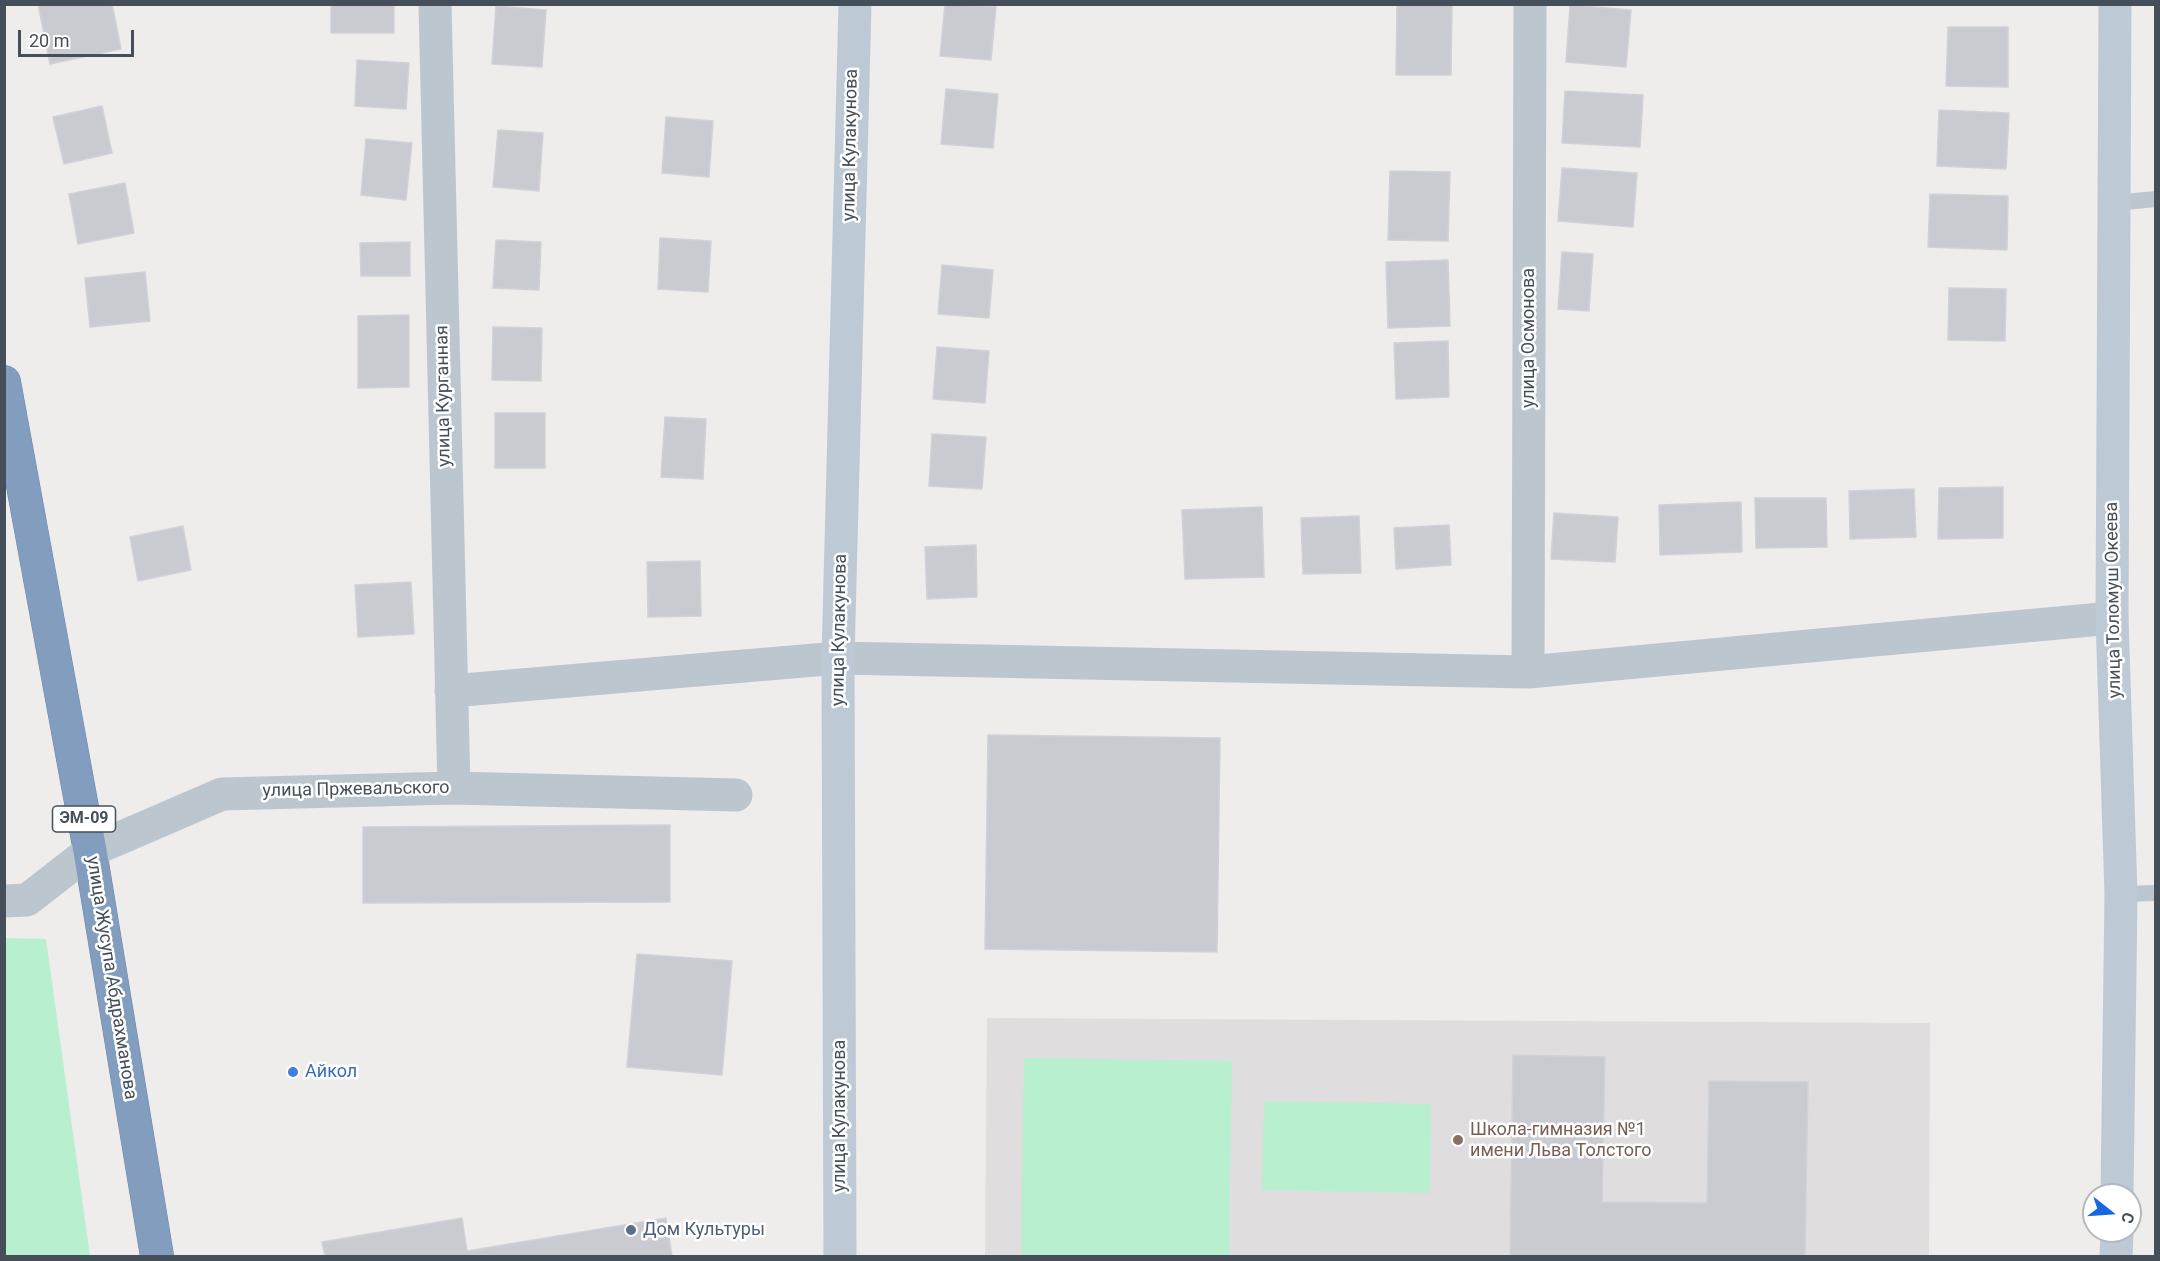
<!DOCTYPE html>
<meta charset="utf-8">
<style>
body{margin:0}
#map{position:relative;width:2160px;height:1261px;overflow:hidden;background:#efecec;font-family:Roboto,sans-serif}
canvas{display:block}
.frame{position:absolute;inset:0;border:6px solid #444f5a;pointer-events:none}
.north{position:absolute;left:2082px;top:1183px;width:60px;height:60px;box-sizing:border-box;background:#fff;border:2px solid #b4b9bd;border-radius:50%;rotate:107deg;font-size:16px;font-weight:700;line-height:24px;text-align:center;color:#444f5a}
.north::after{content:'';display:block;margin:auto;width:21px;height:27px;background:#1569e0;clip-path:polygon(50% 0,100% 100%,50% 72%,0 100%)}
.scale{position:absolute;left:18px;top:30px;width:116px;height:27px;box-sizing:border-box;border:3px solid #444f5a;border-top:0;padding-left:8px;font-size:18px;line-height:21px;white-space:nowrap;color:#444f5a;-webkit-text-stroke:4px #fff;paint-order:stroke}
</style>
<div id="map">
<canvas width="2160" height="1261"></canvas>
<div class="frame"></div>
<div class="north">С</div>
<div class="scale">20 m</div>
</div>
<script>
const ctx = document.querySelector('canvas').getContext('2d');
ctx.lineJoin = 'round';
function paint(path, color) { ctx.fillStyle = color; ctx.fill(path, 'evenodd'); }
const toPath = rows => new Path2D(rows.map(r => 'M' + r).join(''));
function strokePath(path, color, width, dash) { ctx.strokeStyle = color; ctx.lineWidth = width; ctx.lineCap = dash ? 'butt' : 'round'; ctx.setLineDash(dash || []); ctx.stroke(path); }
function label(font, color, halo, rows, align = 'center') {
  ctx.font = font + ' Roboto,sans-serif'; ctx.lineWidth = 5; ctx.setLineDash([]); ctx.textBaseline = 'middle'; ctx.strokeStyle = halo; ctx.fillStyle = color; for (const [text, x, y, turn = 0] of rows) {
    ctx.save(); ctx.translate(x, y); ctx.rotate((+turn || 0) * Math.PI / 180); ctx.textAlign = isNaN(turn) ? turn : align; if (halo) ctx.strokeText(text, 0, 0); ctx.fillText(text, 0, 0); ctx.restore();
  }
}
paint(toPath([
 [987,1018,1930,1023,1929,1256,985,1256]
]), '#e0ddde');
paint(toPath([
 [5,938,46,939,90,1256,5,1256],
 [1024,1058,1232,1061,1229,1256,1021,1256],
 [1264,1101,1431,1104,1430,1193,1262,1190]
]), '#b8efce');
const building = toPath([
 [38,4,112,4,121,49,50,64,38,4],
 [331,4,394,4,394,33,331,33,331,4],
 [945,4,996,7,991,60,940,56,945,4],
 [1397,4,1452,4,1451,75,1396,75,1397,4],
 [1570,5,1631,10,1626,67,1566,62,1570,5],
 [496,6,546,10,542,67,492,64,496,6],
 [1948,27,2008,27,2008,87,1946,86,1948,27],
 [357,60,409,63,406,109,355,106,357,60],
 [946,89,998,94,993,148,941,144,946,89],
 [1565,91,1643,95,1640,147,1562,143,1565,91],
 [102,106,112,153,64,164,53,117,102,106],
 [1939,110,2009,113,2006,169,1937,166,1939,110],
 [666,117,713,121,709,177,662,173,666,117],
 [498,130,543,133,539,191,493,187,498,130],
 [366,139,412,143,406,200,361,195,366,139],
 [1562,168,1637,173,1633,227,1558,221,1562,168],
 [1390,171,1450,172,1448,241,1388,240,1390,171],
 [125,183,134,233,78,244,69,194,125,183],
 [1930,194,2008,196,2007,250,1928,247,1930,194],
 [660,238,711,241,708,292,658,289,660,238],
 [496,240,541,242,539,290,493,288,496,240],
 [410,242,410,276,361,276,360,243,410,242],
 [1562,252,1593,254,1589,311,1558,309,1562,252],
 [1448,260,1450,326,1388,328,1386,262,1448,260],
 [942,265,993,270,989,318,938,314,942,265],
 [145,272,150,321,90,327,85,278,145,272],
 [1949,288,2006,289,2005,341,1948,340,1949,288],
 [409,315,409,387,358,388,358,316,409,315],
 [493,327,542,328,541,381,492,380,493,327],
 [1448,341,1449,397,1396,399,1394,343,1448,341],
 [937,347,989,351,985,403,933,399,937,347],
 [495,413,545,413,545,468,495,468,495,413],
 [665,417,706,419,703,479,661,477,665,417],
 [932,434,986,437,982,489,929,486,932,434],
 [2003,487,2003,538,1938,539,1939,488,2003,487],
 [1914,489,1916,537,1850,539,1849,491,1914,489],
 [1755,498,1826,498,1827,547,1756,548,1755,498],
 [1741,502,1742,552,1660,555,1659,505,1741,502],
 [1262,507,1264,577,1185,579,1182,510,1262,507],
 [1554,513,1618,517,1615,562,1551,559,1554,513],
 [1359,516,1361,573,1303,574,1301,518,1359,516],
 [1449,525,1451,565,1396,569,1394,528,1449,525],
 [183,526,191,570,138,581,130,537,183,526],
 [976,545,977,597,927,599,925,547,976,545],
 [700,561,701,616,648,617,647,562,700,561],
 [411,582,414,634,358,637,355,585,411,582],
 [988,735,1220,738,1217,952,985,949,988,735],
 [670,825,670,902,363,903,363,827,670,825],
 [637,954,732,961,722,1075,627,1067,637,954],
 [1513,1055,1605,1057,1602,1202,1707,1203,1709,1081,1808,1082,1805,1256,1510,1256,1513,1055],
 [462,1218,467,1251,666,1218,672,1256,325,1256,322,1242,462,1218]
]);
paint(building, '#c9cbd1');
strokePath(building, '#d0d2d8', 1.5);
const highway = toPath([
 [4,382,90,851,157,1256]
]);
strokePath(highway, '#6d88a9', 34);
strokePath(toPath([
 [2114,203,2156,199],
 [2121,894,2156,893]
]), '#bcc6cf', 16);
strokePath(toPath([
 [435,4,454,788],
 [1528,672,1530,4],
 [451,691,838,658,1528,672,2112,618],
 [4,901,27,900,90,851,222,794,454,788,736,795]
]), '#bcc6cf', 33);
strokePath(toPath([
 [2115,4,2112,618,2121,894,2117,1195],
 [840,1256,838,658,855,4],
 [2116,1256,2117,1231]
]), '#bec9d6', 33);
strokePath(highway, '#829dbd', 33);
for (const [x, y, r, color] of [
 [293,1072,6,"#3f7fe0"],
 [1458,1140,6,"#8d6e63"],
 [631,1230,6,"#5c6f8a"]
]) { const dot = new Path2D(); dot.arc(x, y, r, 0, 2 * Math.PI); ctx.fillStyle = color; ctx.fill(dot); strokePath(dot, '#fff', 2); }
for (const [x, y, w] of [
 [84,819,63]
]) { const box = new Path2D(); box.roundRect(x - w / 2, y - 13, w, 26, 4.5); ctx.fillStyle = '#fff'; ctx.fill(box); strokePath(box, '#444f5a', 1.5); }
label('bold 16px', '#444f5a', null, [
 ["ЭМ-09",84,819]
]);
label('18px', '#444f5a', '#fff', [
 ["улица Кулакунова",851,145,-89],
 ["улица Осмонова",1529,338,-90],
 ["улица Курганная",444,396,-91],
 ["улица Толомуш Океева",2114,600,-91],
 ["улица Кулакунова",840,630,-89],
 ["улица Пржевальского",356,790,-1],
 ["улица Жусупа Абдрахманова",111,978,81],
 ["улица Кулакунова",840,1116,-90]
]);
label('18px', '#366cbe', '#fff', [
 ["Айкол",305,1072]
], 'left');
label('18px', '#785e54', '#fff', [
 ["Школа-гимназия №1",1470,1130],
 ["имени Льва Толстого",1470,1151]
], 'left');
label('18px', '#4e5e75', '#fff', [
 ["Дом Культуры",643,1230]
], 'left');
</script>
